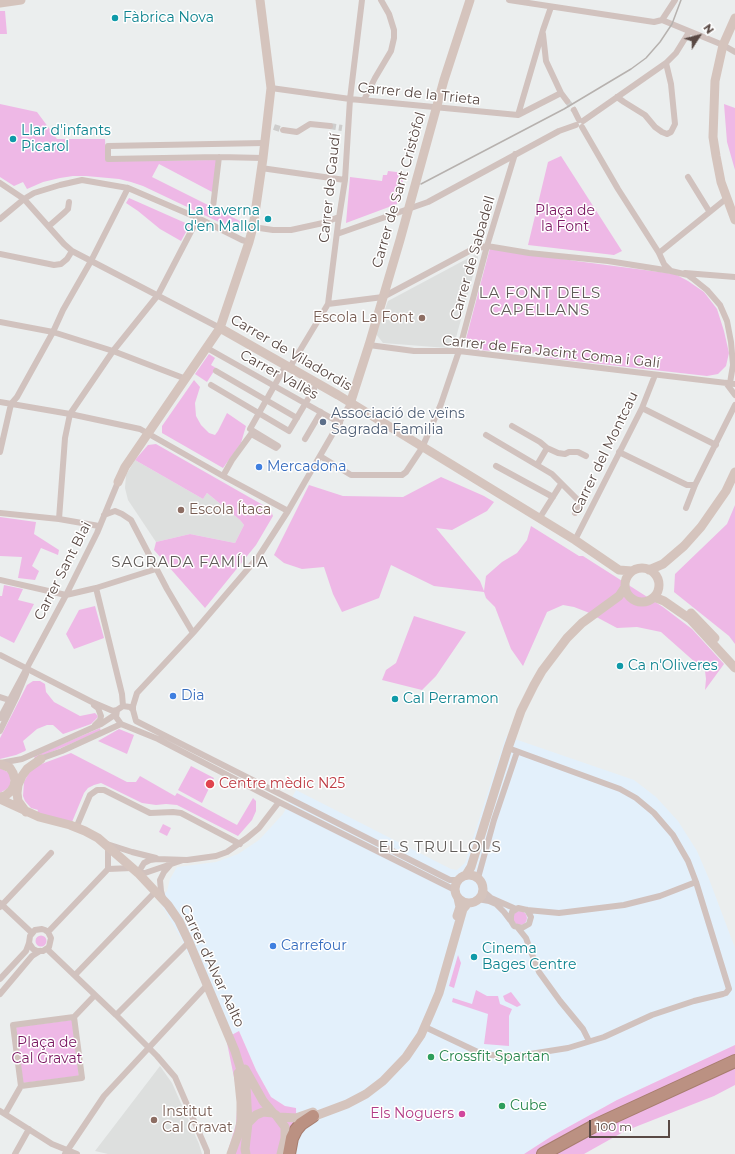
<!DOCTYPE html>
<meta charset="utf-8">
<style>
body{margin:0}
#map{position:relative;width:735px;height:1154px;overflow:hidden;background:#ebeeee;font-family:Montserrat,sans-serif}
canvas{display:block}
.north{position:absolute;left:679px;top:16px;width:40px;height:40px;-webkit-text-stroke:3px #fff;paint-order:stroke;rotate:54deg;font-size:11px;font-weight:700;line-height:16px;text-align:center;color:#594944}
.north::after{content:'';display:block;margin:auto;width:14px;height:18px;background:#594944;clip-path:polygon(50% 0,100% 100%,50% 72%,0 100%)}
.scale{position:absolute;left:589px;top:1120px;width:81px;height:18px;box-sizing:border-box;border:2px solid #594944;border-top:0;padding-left:5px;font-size:12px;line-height:14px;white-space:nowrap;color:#594944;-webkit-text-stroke:3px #fff;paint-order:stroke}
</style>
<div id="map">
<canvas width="735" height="1154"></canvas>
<div class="north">N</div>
<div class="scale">100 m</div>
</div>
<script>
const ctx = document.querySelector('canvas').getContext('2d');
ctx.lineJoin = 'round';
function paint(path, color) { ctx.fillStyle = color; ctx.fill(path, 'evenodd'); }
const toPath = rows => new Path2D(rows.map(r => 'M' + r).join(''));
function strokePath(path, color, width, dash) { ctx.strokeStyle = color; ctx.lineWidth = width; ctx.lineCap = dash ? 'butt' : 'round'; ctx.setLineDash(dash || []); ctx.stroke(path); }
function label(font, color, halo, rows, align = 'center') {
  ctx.font = font + ' Montserrat,sans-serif'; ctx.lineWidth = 3; ctx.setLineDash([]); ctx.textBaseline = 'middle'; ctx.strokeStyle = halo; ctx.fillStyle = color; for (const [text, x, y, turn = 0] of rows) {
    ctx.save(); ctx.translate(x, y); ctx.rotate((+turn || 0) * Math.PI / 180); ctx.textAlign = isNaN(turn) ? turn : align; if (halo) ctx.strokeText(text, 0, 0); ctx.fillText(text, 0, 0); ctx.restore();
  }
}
paint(toPath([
 [506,736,634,780,656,797,678,821,697,851,709,879,735,948,735,1045,617,1100,552,1136,524,1154,294,1154,285,1106,271,1097,256,1070,239,1031,226,1038,182,940,159,900,167,891,170,879,177,867,216,862,238,854,259,840,283,814,296,790,451,869,457,870,465,863]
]), '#e3f0fb');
paint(toPath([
 [476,254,478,257,454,345,447,348,383,343,376,334,388,301],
 [135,460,203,499,207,493,240,520,244,525,235,543,190,534,156,542,128,500,125,488,126,475],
 [160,1066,172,1083,199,1144,202,1154,108,1154,95,1151]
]), '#dddfde');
paint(toPath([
 [0,11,5,11,7,34,8,46,7,34,0,34],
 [0,104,37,112,57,139,105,139,106,161,217,160,214,193,159,164,152,177,248,225,242,233,143,186,131,182,119,179,86,176,73,176,60,178,43,182,27,189,23,182,14,186,0,177],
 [724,104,735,108,735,170,727,142],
 [561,156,622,251,614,255,528,245,548,162],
 [388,171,405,173,397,204,346,223,350,177,382,181,383,175,387,175],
 [129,198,190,225,181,241,160,229,138,211,126,203],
 [490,248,576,261,675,274,688,281,704,292,717,309,724,331,729,353,726,366,718,374,707,376,548,358,545,358,543,355,539,353,475,350,466,339],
 [209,354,215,358,211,365,216,368,207,382,195,374],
 [194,380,200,387,195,403,196,416,201,425,209,433,215,435,218,431,227,413,246,426,241,443,223,468,162,433,162,426],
 [156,444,263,505,271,511,273,516,256,545,205,608,154,550,156,542,190,534,235,543,244,525,240,520,207,493,203,499,135,460,148,445],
 [441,477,484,496,494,502,487,511,452,530,436,528,480,581,484,591,486,576,502,562,517,553,527,540,531,526,579,556,583,556,663,607,692,629,724,664,705,690,706,679,705,671,661,632,637,627,617,628,587,612,574,607,563,605,547,612,523,666,511,649,495,607,486,598,484,592,434,586,391,565,379,598,342,612,333,594,324,567,302,569,284,563,274,555,309,485,343,496,403,497],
 [735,505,735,644,729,636,674,592,675,574,727,524],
 [0,517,36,522,34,534,59,550,58,555,41,548,32,566,39,571,35,580,18,578,22,557,0,556],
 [4,585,23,589,18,600,34,604,14,643,0,636,0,596,2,596],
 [95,606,104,638,74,649,66,634,79,610],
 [414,616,466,632,436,676,422,690,382,680,386,670,396,663],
 [33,681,40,681,45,684,46,692,54,702,80,716,95,713,98,716,97,718,91,724,66,733,63,734,53,725,47,725,37,729,23,741,26,750,25,751,16,755,0,759,0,738,27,685],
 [100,728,101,731,35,759,34,756],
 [119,729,134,735,127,754,98,741],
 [71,753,127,782,136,782,140,776,175,796,177,793,237,825,253,798,256,801,256,811,252,820,238,836,177,805,166,804,156,805,142,803,101,783,94,785,88,788,84,793,72,822,37,813,38,810,31,808,25,801,23,796,24,782,30,771,36,766],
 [191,766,214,778,202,803,178,790],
 [0,768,11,774,10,787,0,793],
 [163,824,171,828,167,836,159,832],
 '513 918a7 7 0 1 1 14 0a7 7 0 1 1-14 0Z',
 '35.5 941a5.5 5.5 0 1 1 11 0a5.5 5.5 0 1 1-11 0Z',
 [458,955,461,963,454,988,449,986],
 [476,990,487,996,498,996,500,1004,512,1009,509,1016,509,1046,484,1044,488,1014,452,1002,453,998,472,1004],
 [511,992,521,1005,517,1007,505,1001,503,996],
 [72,1020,79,1076,23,1083,16,1027],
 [239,1031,256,1070,271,1097,285,1106,296,1108,297,1141,294,1154,227,1154,236,1124,238,1097,226,1038],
 [735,1045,735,1085,714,1096,625,1131,584,1154,524,1154,552,1136,617,1100]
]), '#eeb8e6');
strokePath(toPath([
 [567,101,574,110],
 [330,126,342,128],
 [274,127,283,130]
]), '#cecdcc', 6, [6, 3]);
const highway = toPath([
 [289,1154,292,1138,296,1130,301,1124,313,1116],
 [543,1154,596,1125,735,1061]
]);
strokePath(highway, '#a77d6e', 14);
strokePath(toPath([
 [509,0,654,22,662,20,723,45,735,52],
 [662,20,675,0],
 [543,34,546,61,561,93,567,101],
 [271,88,350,99,518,115,561,93],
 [617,97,624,102,645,115,655,127,662,132,667,134,671,132,675,124,671,84,666,63],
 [364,100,375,78,391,51,394,38,394,30,389,14,381,0],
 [574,110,579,120],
 [518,115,543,30,551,7],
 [583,121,666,63,676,53,689,32],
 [582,127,618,189,659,253,664,264,671,271],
 [283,130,297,132,310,124,330,126],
 [263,158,219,157,108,159,108,146,264,143],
 [261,168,345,180],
 [688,177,709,211],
 [0,183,24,199,64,244,72,251,220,328],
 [213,207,219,157],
 [0,219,24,199,34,193,60,185,82,180,128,188,198,218,242,240,249,242],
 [49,226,65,212,68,209,69,202],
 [253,227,273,230,291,230,323,223,339,217],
 [337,234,428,202,559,131,576,125],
 [659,253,727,198],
 [0,254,54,265,61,264,67,259,72,251],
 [685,273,735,277],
 [328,304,383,297,473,249,487,246,529,253,608,261,671,271,688,275,692,278,707,290,720,305,727,321,731,342,733,365,730,383],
 [0,322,53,332,113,351,186,379],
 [369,345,414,351,459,351,735,384],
 [207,348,340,423],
 [290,367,328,304,338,224,345,180,350,99,362,0],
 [216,371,297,418],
 [726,383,735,395],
 [211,385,289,431,314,389],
 [0,402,70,414,140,429,223,476,288,511],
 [642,408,716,445],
 [512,426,540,442,547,448,558,453,565,454,569,452,578,452,586,456],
 [486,435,552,474,580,502,575,513],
 [305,439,321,412],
 [0,452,11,404,17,397,53,332,63,310,91,261,128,188],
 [619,452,687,485,695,485],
 [320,456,351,475,402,475,406,472,422,448,441,404,459,351,487,246,515,154],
 [537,465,547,448],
 [496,466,553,497],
 [223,476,232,460,251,434,276,448,278,446,250,429,286,365],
 [686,508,695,485,735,405],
 [0,513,59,519,99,526],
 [104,515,115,511,122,514,131,520,167,589,193,633],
 [59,519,65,438,70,414,113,351,158,295,198,218],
 [539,519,561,484],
 [575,540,642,408,655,375],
 [0,580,66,595,96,588,156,569],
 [96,588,122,694,123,706],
 [0,655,92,702,113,711,117,710],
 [0,697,9,700],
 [94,705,98,708,101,716,100,720,95,725],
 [133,710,133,706,137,693,193,633,259,556,288,511,350,404],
 [0,718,66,595,97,533,118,482],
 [0,731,16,698,26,674],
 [37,760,62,751,121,724],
 [0,763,22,759,101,724,116,714],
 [76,828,90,795,97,790,104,790,150,813,173,812,181,813,240,844],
 [107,844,132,852,156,858],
 [108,846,108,869],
 [183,860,145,873,138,873,144,863,150,860,157,859,187,860,216,856,227,852,247,838,259,828,279,802],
 [478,878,494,820,517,752],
 [455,890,279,802,158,739,121,724,116,717,117,710,123,706,130,707,133,710,136,721,442,876,450,880,457,880],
 [482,890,491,898,516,909],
 [163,898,161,891,160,880,164,872,171,864],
 [478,899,489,901,496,904,504,912,510,920],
 [0,903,32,933],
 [0,907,51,853],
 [527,910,531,917,529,924,522,928,514,926,511,921,511,916,512,912,518,908,527,910,559,913,624,905,660,896,696,882],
 [518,928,526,938,530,949,539,972,560,1001,583,1029,589,1041],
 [48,932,108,869,132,868],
 [47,949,116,1015,157,1056,175,1077,207,1151,207,1154],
 [75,975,156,891],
 [0,979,26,951,29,943,30,936,35,930,42,929,45,930,48,932,51,938,49,947,43,951,37,951,33,949,29,943],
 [0,994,32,956,40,951],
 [116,1015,189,942],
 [74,1017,82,1078,21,1086,13,1025,74,1017,95,995],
 [425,1027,482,1054,511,1057,568,1048,604,1037,652,1015,694,1001,723,994,726,993,729,989,696,882,688,861,673,835,654,813,636,798,620,789,508,748],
 [0,1111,52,1144,77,1154],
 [5,1114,21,1086],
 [15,1154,29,1129],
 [65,1154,104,1096,208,984]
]), '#d1c2be', 6);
strokePath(toPath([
 [0,3,21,0],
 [735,18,723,45,715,81,713,137,716,156,721,182,735,220],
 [220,328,338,395,575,540,619,570,632,571],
 [350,404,369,345,400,240,444,80,470,0],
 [118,482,125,467,220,328,249,242,253,227,263,158,271,88,260,0],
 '625 585a17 17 0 1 1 34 0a17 17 0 1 1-34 0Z',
 [649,570,663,564,684,546,701,527,726,491,735,472],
 [654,597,664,601,690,619,735,668],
 [691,613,715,638],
 [0,764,10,768,13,773,15,780,14,786,11,791,5,796,0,797],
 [0,799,39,817,70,825,85,831,98,838,138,873,168,905,179,921,189,942,235,1051,246,1086,248,1123],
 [26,812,18,801,17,793,18,785,22,776,27,769,41,759],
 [466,875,471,867,508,748,521,711,534,685,542,671,567,638,582,623,619,596,625,587],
 '455 889a14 14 0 1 1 28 0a14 14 0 1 1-28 0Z',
 [457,916,460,907,458,898],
 [245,1069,263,1101,273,1113],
 [279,1117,296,1118,313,1112],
 [307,1119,347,1104,366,1094,383,1081,406,1057,421,1035,431,1012,439,993,463,909,468,903],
 [231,1154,239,1132,241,1121,241,1102,238,1073],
 [246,1154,245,1149,248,1123,256,1115,263,1112,273,1113,276,1115,285,1127,285,1138,281,1154]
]), '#d5c4bd', 9);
strokePath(highway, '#bb9182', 12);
strokePath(toPath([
 [421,184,564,109,631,69,646,58,660,42,672,24,681,0]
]), '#b6b1ae', 1.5);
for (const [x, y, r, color] of [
 [115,18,4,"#0f9aa8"],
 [13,139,4,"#0f9aa8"],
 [268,219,4,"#0f9aa8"],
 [422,318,4,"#8d6e63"],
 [323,422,4,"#5c6f8a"],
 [259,467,4,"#3f7fe0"],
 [181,510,4,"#8d6e63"],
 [620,666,4,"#0f9aa8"],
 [173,696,4,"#3f7fe0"],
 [395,699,4,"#0f9aa8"],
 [210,784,5,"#e0444e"],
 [273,946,4,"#3f7fe0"],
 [474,957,4,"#0f9aa8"],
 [431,1057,4,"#2e9e5b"],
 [502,1106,4,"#2e9e5b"],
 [462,1114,4,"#d1479c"],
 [154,1120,4,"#8d6e63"]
]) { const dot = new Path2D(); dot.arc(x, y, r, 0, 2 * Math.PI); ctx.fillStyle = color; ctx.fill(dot); strokePath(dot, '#fff', 1.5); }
label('14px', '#0d838f', '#fff', [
 ["Fàbrica Nova",123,18],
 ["Llar d'infants",21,131],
 ["Picarol",21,147],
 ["La taverna",260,211,"right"],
 ["d'en Mallol",260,227,"right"],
 ["Ca n'Oliveres",628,666],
 ["Cal Perramon",403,699],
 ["Cinema",482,949],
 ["Bages Centre",482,965]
], 'left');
label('14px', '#594944', '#fff', [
 ["Carrer de la Trieta",419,94,6],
 ["Carrer de Gaudí",330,188,-84],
 ["Carrer de Sant Cristòfol",399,190,-74],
 ["Carrer de Sabadell",473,258,-74],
 ["Carrer de Fra Jacint Coma i Galí",551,352,6],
 ["Carrer de Viladordis",291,353,30],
 ["Carrer Vallès",279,375,29],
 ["Carrer del Montcau",605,453,-64],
 ["Carrer Sant Blai",63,571,-63],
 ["Carrer d'Alvar Aalto",212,966,65]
]);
label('14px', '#791660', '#fff', [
 ["Plaça de",565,211],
 ["la Font",565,227],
 ["Plaça de",47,1043],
 ["Cal Gravat",47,1059]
]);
label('14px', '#785e54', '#fff', [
 ["Escola La Font",414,318,"right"],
 ["Escola Ítaca",189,510],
 ["Institut",162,1112],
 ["Cal Gravat",162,1128]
], 'left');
label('14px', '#4e5e75', '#fff', [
 ["Associació de veïns",331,414],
 ["Sagrada Familia",331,430]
], 'left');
label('14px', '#366cbe', '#fff', [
 ["Mercadona",267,467],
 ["Dia",181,696],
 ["Carrefour",281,946]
], 'left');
label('14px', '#be3a42', '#fff', [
 ["Centre mèdic N25",219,784]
], 'left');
label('14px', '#27864d', '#fff', [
 ["Crossfit Spartan",439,1057],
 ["Cube",510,1106]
], 'left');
label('14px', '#b23c85', '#fff', [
 ["Els Noguers",454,1114]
], 'right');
ctx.letterSpacing = '1px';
label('15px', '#605b58', '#fff', [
 ["LA FONT DELS",540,294],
 ["CAPELLANS",540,311],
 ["SAGRADA FAMÍLIA",190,563],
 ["ELS TRULLOLS",440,848]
]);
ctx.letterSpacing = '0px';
</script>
